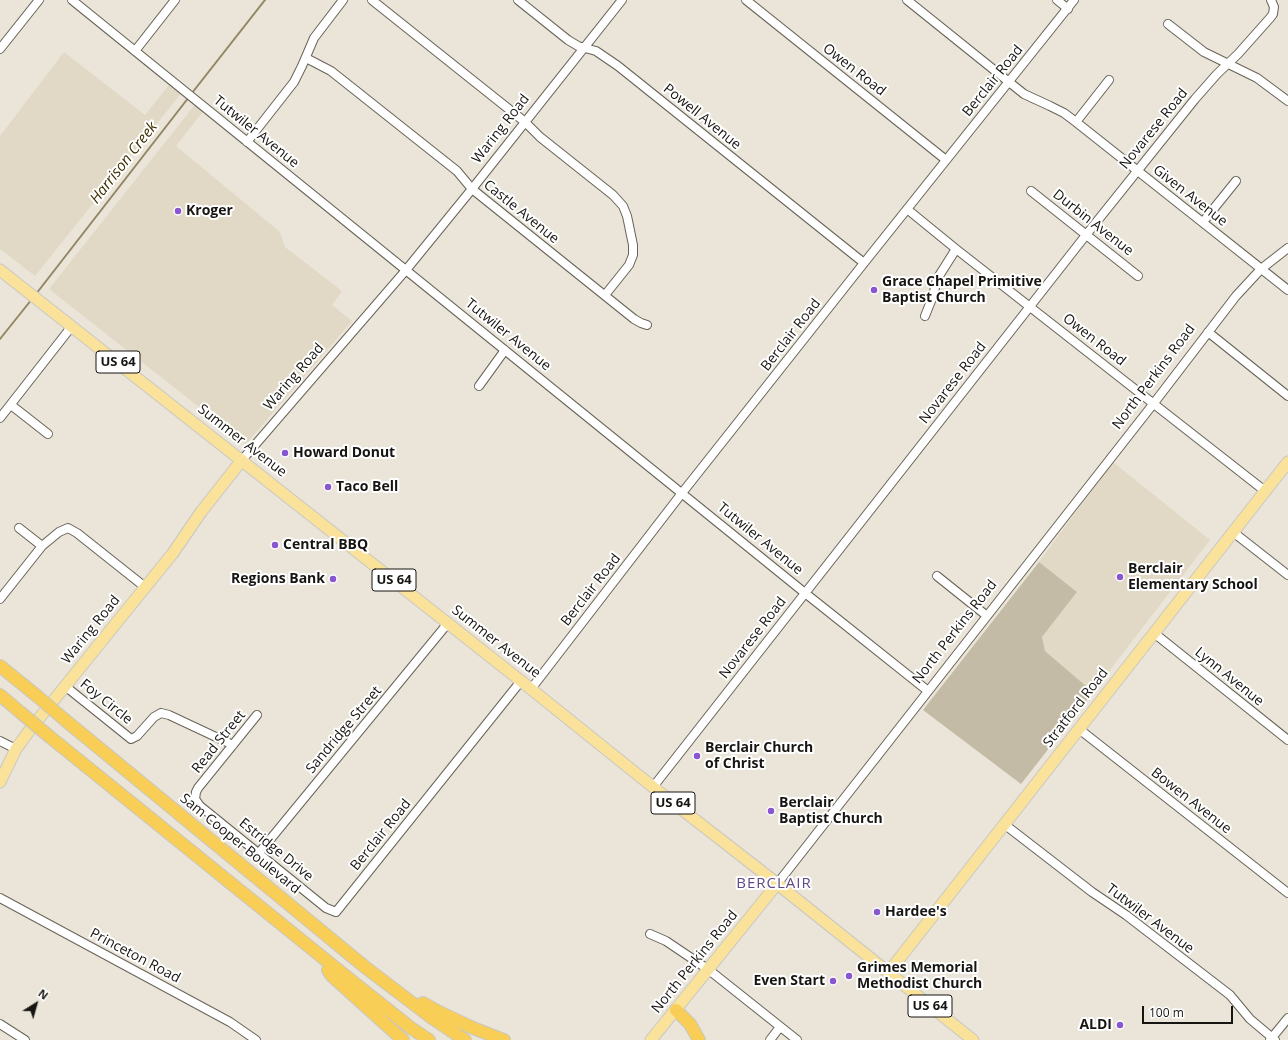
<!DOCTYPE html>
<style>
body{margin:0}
#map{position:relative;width:1288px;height:1040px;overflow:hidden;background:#eae5d8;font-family:"Open Sans",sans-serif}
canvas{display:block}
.north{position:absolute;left:16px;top:984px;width:40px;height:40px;-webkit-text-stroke:3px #fff;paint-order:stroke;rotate:37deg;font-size:11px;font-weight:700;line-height:16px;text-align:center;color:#171511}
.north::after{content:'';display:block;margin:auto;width:14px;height:18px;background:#171511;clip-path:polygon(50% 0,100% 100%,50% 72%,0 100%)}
.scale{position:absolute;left:1142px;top:1006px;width:91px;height:18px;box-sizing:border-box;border:2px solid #171511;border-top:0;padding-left:5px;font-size:12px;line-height:14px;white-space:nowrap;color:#171511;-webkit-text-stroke:3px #fff;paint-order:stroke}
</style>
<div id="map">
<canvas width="1288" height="1040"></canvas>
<div class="north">N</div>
<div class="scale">100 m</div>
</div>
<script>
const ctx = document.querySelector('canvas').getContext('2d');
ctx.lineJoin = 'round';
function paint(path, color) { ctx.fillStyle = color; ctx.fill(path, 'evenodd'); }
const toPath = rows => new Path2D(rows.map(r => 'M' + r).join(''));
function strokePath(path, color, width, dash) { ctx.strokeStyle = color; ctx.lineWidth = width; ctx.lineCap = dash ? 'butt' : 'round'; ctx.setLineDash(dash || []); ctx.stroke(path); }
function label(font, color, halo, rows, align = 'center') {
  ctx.font = font + ' "Open Sans",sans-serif'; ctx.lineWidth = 4; ctx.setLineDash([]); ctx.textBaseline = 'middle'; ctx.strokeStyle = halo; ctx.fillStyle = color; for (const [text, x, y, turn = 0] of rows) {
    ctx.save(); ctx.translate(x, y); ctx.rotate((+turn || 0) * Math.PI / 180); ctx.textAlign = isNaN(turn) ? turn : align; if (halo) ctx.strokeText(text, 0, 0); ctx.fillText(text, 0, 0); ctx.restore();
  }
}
paint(toPath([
 [64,52,145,115,172,81,183,91,35,276,0,249,0,136],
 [197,102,205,109,176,146,280,232,285,247,342,291,332,305,352,321,246,444,49,289],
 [1113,462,1210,540,1093,692,1045,651,1042,637,1077,592,1039,562]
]), '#e1d9c5');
paint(toPath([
 [1039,562,1077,592,1042,637,1045,651,1093,692,1021,784,923,710]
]), '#c3bba6');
strokePath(toPath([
 [192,93,265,0],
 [36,294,189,97],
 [0,339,32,299]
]), '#938664', 2);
const minor = toPath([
 [72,0,805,593,928,691],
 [372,0,525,122,540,137,613,195,623,206,627,216,633,245,633,255,629,265,605,295],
 [518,0,568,40,578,46,596,51,618,66,864,263],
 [746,0,946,160],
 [907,0,1024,94,1050,106,1064,113,1076,122,1288,290],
 [1057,0,1068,9],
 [1168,24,1204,52,1257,78,1288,101],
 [0,49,39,0],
 [135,51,175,0],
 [306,58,331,71,457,171,472,189,634,319,641,323,647,325],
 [1076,122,1109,80],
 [247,142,294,82,302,66,314,38,343,0],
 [1031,191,1138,276],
 [907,209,956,249,1265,491],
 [1203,222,1236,181],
 [925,316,933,296,937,279,956,249],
 [1208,332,1288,396],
 [479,386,505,350],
 [11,405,48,434],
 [0,418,72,326],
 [242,460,406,270,472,189,622,0],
 [19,528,42,546],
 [1233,532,1288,575],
 [937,576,987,616],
 [0,599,42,546,59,532,68,528,77,533,145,587],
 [1154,633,1288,740],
 [65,686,131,739,137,736,154,717,161,713,169,715,233,745],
 [531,689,682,493,864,263,1074,0],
 [257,715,198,788,196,792,195,799,200,806,326,908,336,912,521,681],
 [1079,729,1288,893],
 [0,741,16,749],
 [653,787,1086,235,1195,99,1217,74,1238,54,1270,18,1273,14,1274,7,1271,0],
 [1004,824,1092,892,1126,915,1230,995,1250,1019,1275,1040],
 [259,853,448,623],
 [777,884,1154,403,1236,296,1261,269,1288,248],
 [0,898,230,1022,256,1040],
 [650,934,666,941,709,970,797,1040],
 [0,1024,25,1040],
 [770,1040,780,1027],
 [1270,1040,1288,1018]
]);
const major = toPath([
 [0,270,521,681,653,787,770,878,973,1040],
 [0,782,16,749,32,727,173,553,201,512,242,460],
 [888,973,1288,462],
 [651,1040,777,884]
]);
const highway = toPath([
 [0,666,37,696],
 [0,695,20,712],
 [65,720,365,967,432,1018,465,1040],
 [50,737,348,978,411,1028,429,1040],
 [328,970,332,976,403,1040],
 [423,1003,437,1011,473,1028,504,1040],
 [676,1010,690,1024,699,1040]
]);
strokePath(minor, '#686358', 10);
strokePath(major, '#c7c7c6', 13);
strokePath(highway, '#c7c7c6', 14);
strokePath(minor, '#fff', 8);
strokePath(major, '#fbe29a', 11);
strokePath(highway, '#f8ce56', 12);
const highwayBridge = toPath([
 [37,696,65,720],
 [20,712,50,737]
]);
strokePath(highwayBridge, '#c7c7c6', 14, []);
strokePath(highwayBridge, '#f8ce56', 12);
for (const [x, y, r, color] of [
 [178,211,4,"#8856cf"],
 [874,290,4,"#8856cf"],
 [285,453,4,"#8856cf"],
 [328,487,4,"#8856cf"],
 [275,545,4,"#8856cf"],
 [1120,577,4,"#8856cf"],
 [333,579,4,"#8856cf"],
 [697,756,4,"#8856cf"],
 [771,811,4,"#8856cf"],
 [877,912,4,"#8856cf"],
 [849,976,4,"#8856cf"],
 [833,981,4,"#8856cf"],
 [1120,1025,4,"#8856cf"]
]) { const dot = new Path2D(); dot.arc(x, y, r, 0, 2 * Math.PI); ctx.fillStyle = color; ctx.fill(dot); strokePath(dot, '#fff', 1.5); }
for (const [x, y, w] of [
 [118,362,44],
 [394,580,44],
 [673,803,44],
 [930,1006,44]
]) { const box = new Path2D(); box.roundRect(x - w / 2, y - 11, w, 22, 3); ctx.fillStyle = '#fff'; ctx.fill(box); strokePath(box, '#171511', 1); }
label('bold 13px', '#171511', null, [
 ["US 64",118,362],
 ["US 64",394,580],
 ["US 64",673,803],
 ["US 64",930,1006]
]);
label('14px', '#171511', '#fff', [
 ["Owen Road",854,70,38],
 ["Berclair Road",993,81,-51],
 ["Powell Avenue",702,117,39],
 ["Waring Road",501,129,-52],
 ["Novarese Road",1154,129,-51],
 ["Tutwiler Avenue",256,132,39],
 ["Given Avenue",1190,196,38],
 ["Castle Avenue",521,212,39],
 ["Durbin Avenue",1093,223,38],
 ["Tutwiler Avenue",508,335,39],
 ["Berclair Road",791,335,-52],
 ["Owen Road",1094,340,38],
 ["Waring Road",294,377,-49],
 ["North Perkins Road",1154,377,-53],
 ["Novarese Road",953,383,-52],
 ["Summer Avenue",242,441,38],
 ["Tutwiler Avenue",760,539,39],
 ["Berclair Road",591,590,-52],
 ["Waring Road",91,630,-51],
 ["North Perkins Road",955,632,-52],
 ["Novarese Road",753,638,-52],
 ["Summer Avenue",496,642,38],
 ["Lynn Avenue",1229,677,39],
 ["Foy Circle",106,702,39],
 ["Stratford Road",1076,708,-52],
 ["Sandridge Street",344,730,-50],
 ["Read Street",219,742,-51],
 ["Bowen Avenue",1191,801,38],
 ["Berclair Road",381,835,-51],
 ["Sam Cooper Boulevard",240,844,39],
 ["Estridge Drive",276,850,39],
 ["Tutwiler Avenue",1150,919,37],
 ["Princeton Road",135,956,28],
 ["North Perkins Road",695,962,-51]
]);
label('bold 14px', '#171511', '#fff', [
 ["Kroger",186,211],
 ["Grace Chapel Primitive",882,282],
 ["Baptist Church",882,298],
 ["Howard Donut",293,453],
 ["Taco Bell",336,487],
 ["Central BBQ",283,545],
 ["Berclair",1128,569],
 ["Elementary School",1128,585],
 ["Regions Bank",325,579,"right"],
 ["Berclair Church",705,748],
 ["of Christ",705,764],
 ["Berclair",779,803],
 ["Baptist Church",779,819],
 ["Hardee's",885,912],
 ["Grimes Memorial",857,968],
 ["Methodist Church",857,984],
 ["Even Start",825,981,"right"],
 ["ALDI",1112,1025,"right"]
], 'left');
label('italic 15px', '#3f3000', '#fff', [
 ["Harrison Creek",124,163,-52]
]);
ctx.letterSpacing = '1px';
label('15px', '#604987', '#fff', [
 ["BERCLAIR",774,884]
]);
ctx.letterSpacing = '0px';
</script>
